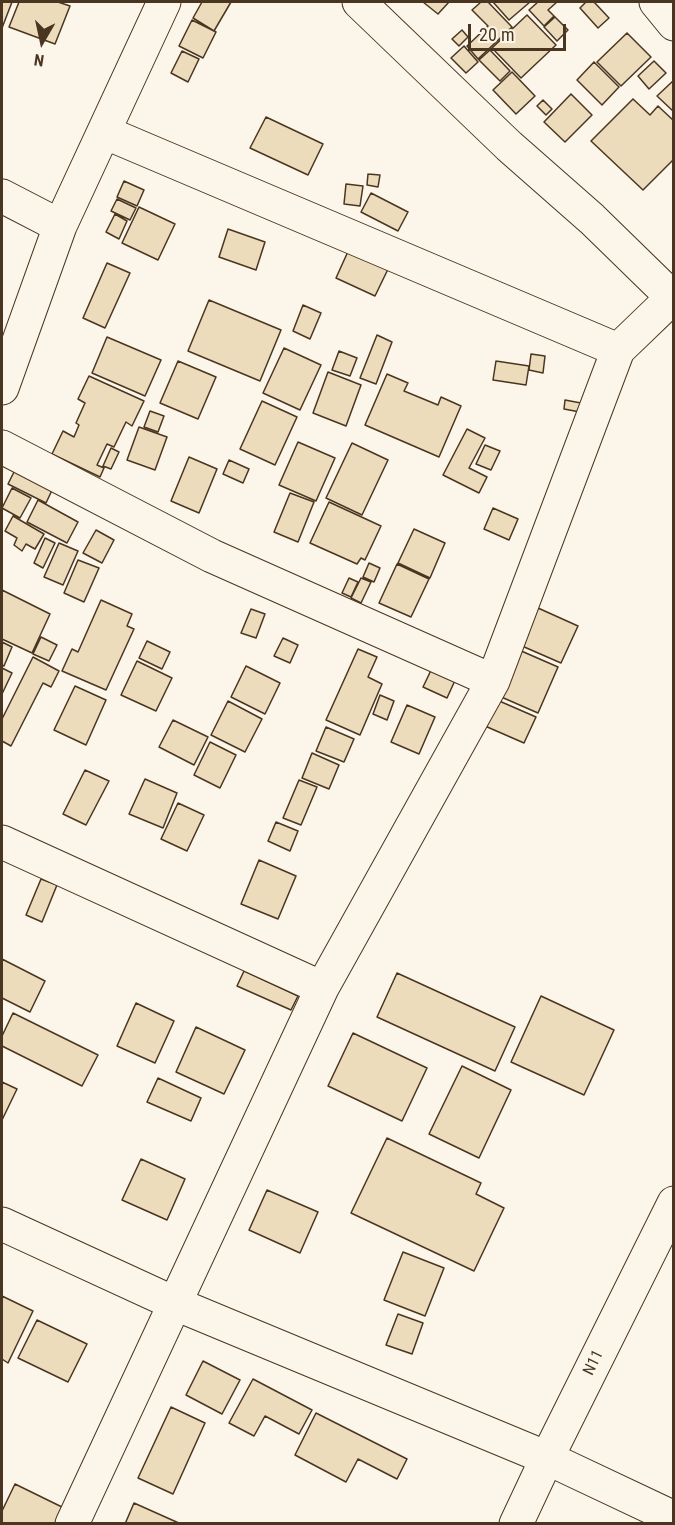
<!DOCTYPE html>
<style>
body{margin:0}
#map{position:relative;width:675px;height:1525px;overflow:hidden;background:#fbf6e9;font-family:"Roboto Condensed",sans-serif}
canvas{display:block}
.frame{position:absolute;inset:0;border:3px solid #4a3520;pointer-events:none}
.north{position:absolute;left:12px;top:12px;width:60px;height:60px;-webkit-text-stroke:4px #fbf6e9;paint-order:stroke;rotate:189deg;font-size:16px;font-weight:700;line-height:24px;text-align:center;color:#4a3520}
.north::after{content:'';display:block;margin:auto;width:21px;height:27px;background:#4a3520;clip-path:polygon(50% 0,100% 100%,50% 72%,0 100%)}
.scale{position:absolute;left:468px;top:24px;width:98px;height:27px;box-sizing:border-box;border:3px solid #4a3520;border-top:0;padding-left:8px;font-size:18px;line-height:21px;white-space:nowrap;color:#4a3520;-webkit-text-stroke:4px #fbf6e9;paint-order:stroke}
</style>
<div id="map">
<canvas width="675" height="1525"></canvas>
<div class="frame"></div>
<div class="north">N</div>
<div class="scale">20 m</div>
</div>
<script>
const ctx = document.querySelector('canvas').getContext('2d');
ctx.lineJoin = 'round';
function paint(path, color) { ctx.fillStyle = color; ctx.fill(path, 'evenodd'); }
const toPath = rows => new Path2D(rows.map(r => 'M' + r).join(''));
function strokePath(path, color, width, dash) { ctx.strokeStyle = color; ctx.lineWidth = width; ctx.lineCap = dash ? 'butt' : 'round'; ctx.setLineDash(dash || []); ctx.stroke(path); }
function label(font, color, halo, rows, align = 'center') {
  ctx.font = font + ' "Roboto Condensed",sans-serif'; ctx.lineWidth = 4.5; ctx.setLineDash([]); ctx.textBaseline = 'middle'; ctx.strokeStyle = halo; ctx.fillStyle = color; for (const [text, x, y, turn = 0] of rows) {
    ctx.save(); ctx.translate(x, y); ctx.rotate((+turn || 0) * Math.PI / 180); ctx.textAlign = isNaN(turn) ? turn : align; if (halo) ctx.strokeText(text, 0, 0); ctx.fillText(text, 0, 0); ctx.restore();
  }
}
const building = toPath([
 [2,2,12,2,2,28,2,2],
 [19,2,58,2,70,6,55,44,9,27,19,2],
 [202,2,231,2,214,31,193,18,202,2],
 [423,2,449,2,438,14,423,2],
 [481,2,488,2,512,27,478,59,467,46,488,26,472,10,481,2],
 [493,2,530,2,509,20,493,2],
 [538,2,557,2,548,10,554,16,544,26,529,10,538,2],
 [586,2,594,2,609,18,598,28,580,8,586,2],
 [527,15,556,45,521,78,492,48,527,15],
 [555,17,568,30,557,41,544,27,555,17],
 [192,20,216,32,203,58,179,46,192,20],
 [462,30,468,37,459,46,452,39,462,30],
 [627,33,651,57,621,86,597,62,627,33],
 [464,46,478,62,466,73,451,58,464,46],
 [490,50,510,71,500,81,479,60,490,50],
 [182,51,199,59,188,82,171,73,182,51],
 [654,61,666,73,649,89,638,76,654,61],
 [594,62,619,87,602,105,577,80,594,62],
 [512,72,535,96,516,114,493,90,512,72],
 [674,80,674,112,657,96,674,80],
 [571,94,592,115,565,142,544,122,571,94],
 [633,99,650,115,658,106,674,121,674,159,643,190,591,141,633,99],
 [543,100,552,109,546,115,537,106,543,100],
 [266,117,323,144,308,175,250,148,266,117],
 [368,174,380,175,378,187,367,185,368,174],
 [124,181,144,190,137,206,117,197,124,181],
 [346,184,363,186,360,206,344,204,346,184],
 [371,193,408,212,398,231,361,212,371,193],
 [117,199,136,208,130,220,111,211,117,199],
 [139,207,175,224,158,260,122,243,139,207],
 [115,214,127,221,119,239,106,232,115,214],
 [228,229,265,242,256,270,219,257,228,229],
 [350,247,390,265,375,296,336,278,350,247],
 [107,263,130,273,105,328,83,318,107,263],
 [209,300,281,330,260,381,188,351,209,300],
 [303,305,321,313,310,339,293,331,303,305],
 [377,335,392,342,376,384,360,378,377,335],
 [107,337,161,360,145,396,92,373,107,337],
 [284,348,321,365,300,410,263,393,284,348],
 [339,351,357,358,350,376,332,370,339,351],
 [531,354,545,356,543,373,529,370,531,354],
 [178,361,216,377,198,419,160,403,178,361],
 [496,361,529,366,526,385,493,380,496,361],
 [328,372,361,385,346,426,313,413,328,372],
 [387,374,408,383,404,391,438,405,441,397,461,406,439,457,365,425,387,374],
 [89,376,144,401,132,426,126,422,114,447,107,444,97,465,104,468,100,477,52,454,63,431,74,437,79,425,76,423,85,403,78,399,89,376],
 [565,400,581,403,580,412,564,409,565,400],
 [262,401,297,417,275,465,240,449,262,401],
 [150,411,164,416,158,432,144,427,150,411],
 [139,427,167,437,155,470,127,460,139,427],
 [467,429,485,438,469,468,487,477,479,493,443,475,467,429],
 [298,442,335,458,316,501,279,485,298,442],
 [352,443,388,460,362,515,326,498,352,443],
 [485,445,500,451,491,470,476,464,485,445],
 [111,448,119,452,111,469,103,466,111,448],
 [189,457,217,469,199,513,171,501,189,457],
 [229,460,249,469,243,483,223,474,229,460],
 [16,468,54,486,46,503,8,484,16,468],
 [12,488,31,498,20,518,2,508,12,488],
 [290,493,314,502,298,542,274,532,290,493],
 [38,500,78,522,67,543,27,522,38,500],
 [329,502,381,526,365,560,361,558,357,564,310,543,329,502],
 [493,508,518,519,509,540,484,529,493,508],
 [13,516,44,534,35,549,26,544,22,551,14,545,17,538,5,531,13,516],
 [414,529,445,543,430,578,398,563,414,529],
 [96,530,114,540,102,563,83,553,96,530],
 [45,538,55,543,43,568,34,563,45,538],
 [59,543,78,551,63,585,44,577,59,543],
 [78,560,99,568,84,602,64,593,78,560],
 [369,563,380,568,374,582,363,577,369,563],
 [397,564,429,579,411,617,379,603,397,564],
 [349,578,358,582,351,597,342,593,349,578],
 [361,578,371,582,361,603,351,598,361,578],
 [2,590,50,614,32,653,2,639,2,590],
 [101,600,132,614,127,626,134,629,106,690,62,671,72,649,78,652,101,600],
 [538,608,578,626,561,663,522,646,538,608],
 [251,609,265,614,256,638,241,633,251,609],
 [41,637,57,645,49,661,33,654,41,637],
 [283,638,298,645,290,663,274,656,283,638],
 [147,641,170,652,162,669,139,658,147,641],
 [2,642,12,647,4,666,2,665,2,642],
 [358,649,377,657,368,677,382,684,360,735,326,720,358,649],
 [519,650,558,667,538,713,499,696,519,650],
 [33,657,59,671,51,687,43,683,11,746,2,741,2,719,33,657],
 [137,661,172,678,156,711,121,695,137,661],
 [434,664,457,676,447,698,423,687,434,664],
 [246,666,280,683,265,714,231,697,246,666],
 [2,668,12,673,2,694,2,668],
 [75,686,106,700,86,745,54,730,75,686],
 [380,695,394,701,387,720,373,714,380,695],
 [497,700,536,717,524,743,485,726,497,700],
 [228,701,262,719,245,752,211,735,228,701],
 [407,705,435,717,419,754,391,742,407,705],
 [173,720,208,737,194,765,159,747,173,720],
 [326,727,354,739,344,762,316,751,326,727],
 [210,742,236,755,220,788,194,775,210,742],
 [312,753,339,765,329,789,302,778,312,753],
 [85,770,109,781,86,825,63,814,85,770],
 [145,779,177,793,163,828,129,814,145,779],
 [299,780,317,787,301,825,283,818,299,780],
 [178,803,204,815,187,851,161,839,178,803],
 [276,822,298,831,290,851,268,841,276,822],
 [259,860,296,876,278,919,241,904,259,860],
 [41,879,57,885,42,922,26,915,41,879],
 [2,959,45,981,30,1012,2,998,2,959],
 [244,971,298,996,291,1010,237,986,244,971],
 [397,973,515,1027,495,1071,377,1017,397,973],
 [541,996,614,1030,584,1095,511,1062,541,996],
 [136,1003,174,1021,155,1063,117,1046,136,1003],
 [13,1013,98,1055,82,1086,2,1046,2,1036,13,1013],
 [196,1027,245,1050,224,1094,176,1072,196,1027],
 [353,1033,427,1068,402,1121,328,1086,353,1033],
 [462,1066,511,1090,479,1158,429,1134,462,1066],
 [158,1078,201,1098,191,1121,147,1102,158,1078],
 [2,1082,17,1089,2,1120,2,1082],
 [387,1138,481,1183,476,1194,504,1208,474,1271,351,1213,387,1138],
 [141,1159,185,1179,167,1220,122,1200,141,1159],
 [267,1190,318,1212,300,1253,249,1230,267,1190],
 [403,1252,444,1268,425,1316,384,1300,403,1252],
 [2,1296,33,1311,8,1363,2,1359,2,1296],
 [398,1314,423,1323,412,1354,386,1345,398,1314],
 [37,1320,87,1344,68,1382,18,1358,37,1320],
 [203,1361,240,1380,222,1414,186,1395,203,1361],
 [253,1379,312,1410,299,1434,265,1416,254,1436,229,1423,253,1379],
 [171,1407,205,1423,173,1494,138,1478,171,1407],
 [316,1413,407,1459,397,1479,358,1459,346,1482,295,1455,316,1413],
 [15,1484,66,1509,59,1524,2,1524,2,1511,15,1484],
 [134,1503,181,1524,125,1524,134,1503]
]);
paint(building, '#ecdcbc');
strokePath(building, '#4a3520', 1.5);
const minor = toPath([
 [359,2,509,146,592,219,674,299],
 [656,2,674,24],
 [104,132,618,350],
 [2,196,60,226],
 [2,388,60,226,164,2],
 [2,447,212,556,493,681],
 [2,842,322,988],
 [2,1224,176,1304,547,1458,674,1518],
 [72,1524,322,988,493,681,618,350,672,298]
]);
const major = toPath([
 [516,1524,547,1458,674,1203]
]);
strokePath(minor, '#4a3520', 35);
strokePath(major, '#4a3520', 35);
strokePath(minor, '#fbf6e9', 33);
strokePath(major, '#fbf6e9', 33);
label('16px', '#4a3520', '#fbf6e9', [
 ["N11",594,1363,-64]
]);
</script>
